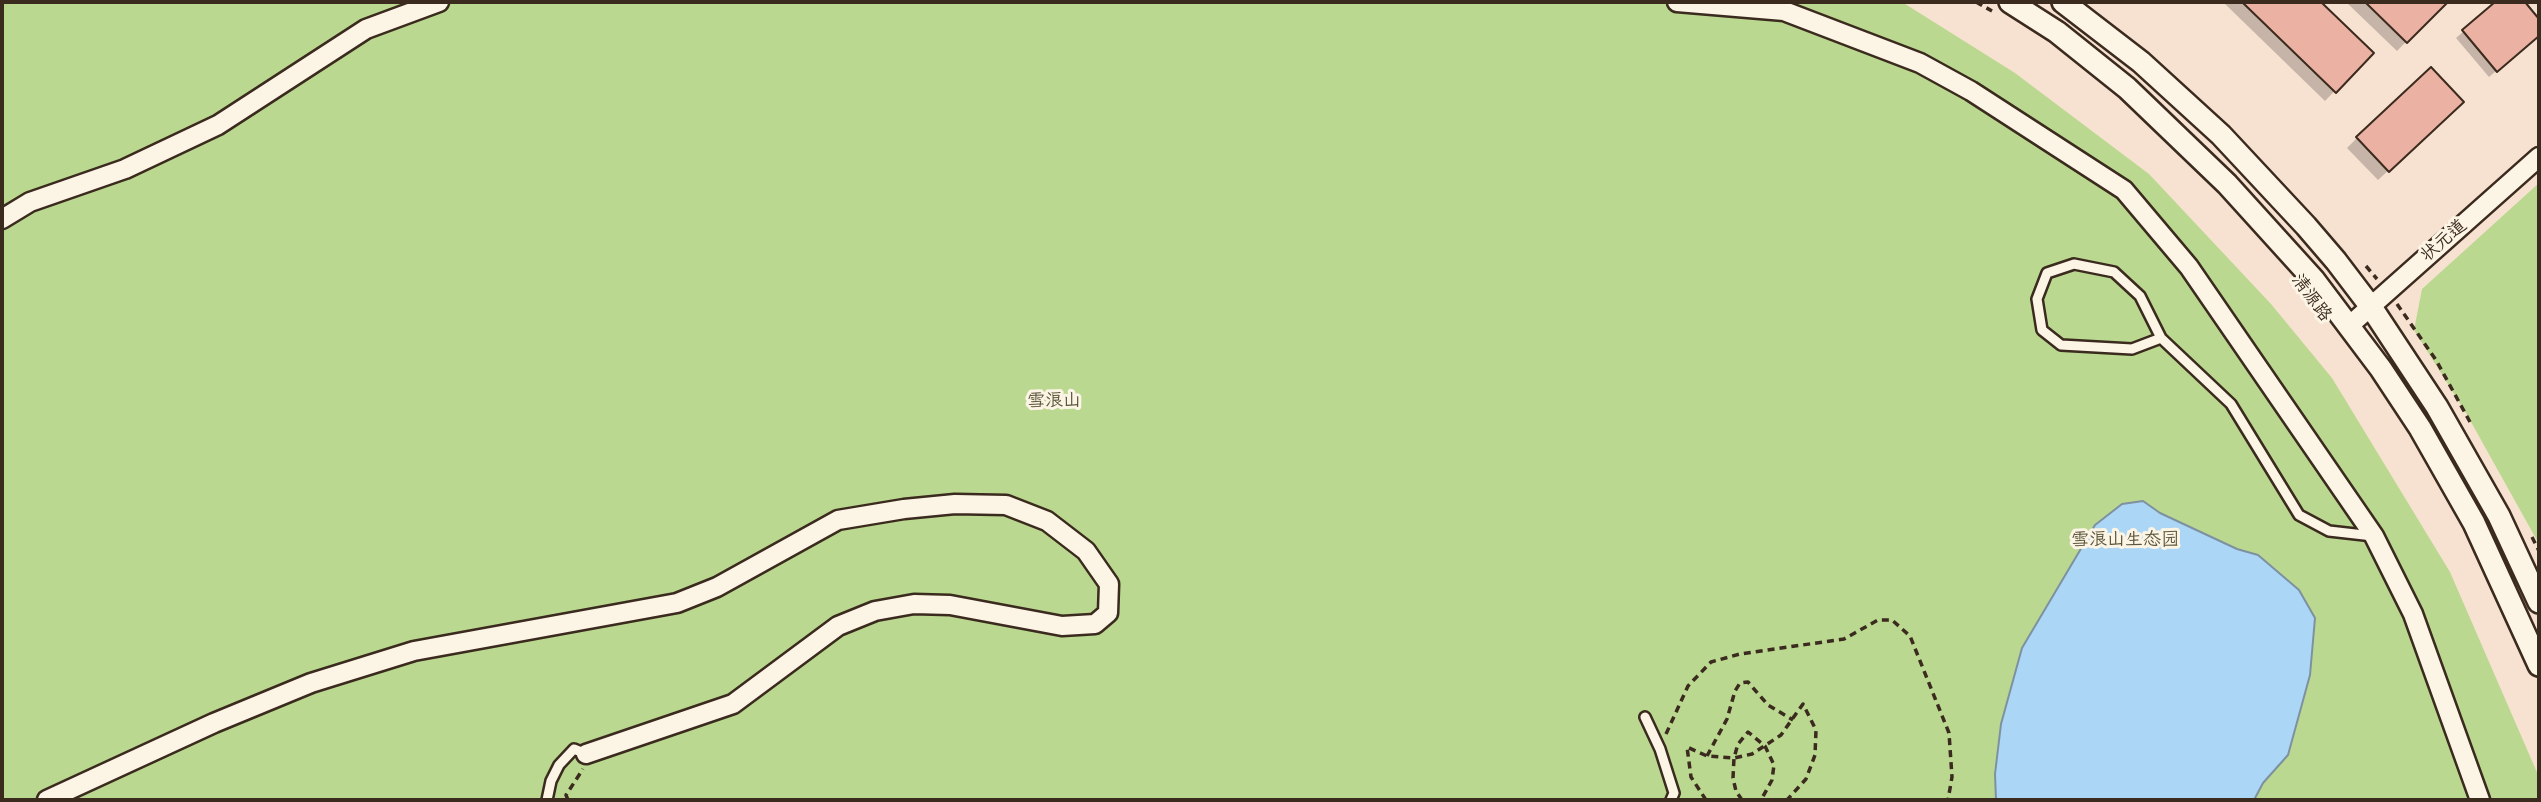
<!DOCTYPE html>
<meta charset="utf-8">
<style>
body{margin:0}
#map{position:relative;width:2541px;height:802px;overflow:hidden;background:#f7e1d1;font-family:"Balsamiq Sans",sans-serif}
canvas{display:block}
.frame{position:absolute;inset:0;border:4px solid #3b2a1e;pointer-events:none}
</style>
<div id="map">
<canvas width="2541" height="802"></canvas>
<div class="frame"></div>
</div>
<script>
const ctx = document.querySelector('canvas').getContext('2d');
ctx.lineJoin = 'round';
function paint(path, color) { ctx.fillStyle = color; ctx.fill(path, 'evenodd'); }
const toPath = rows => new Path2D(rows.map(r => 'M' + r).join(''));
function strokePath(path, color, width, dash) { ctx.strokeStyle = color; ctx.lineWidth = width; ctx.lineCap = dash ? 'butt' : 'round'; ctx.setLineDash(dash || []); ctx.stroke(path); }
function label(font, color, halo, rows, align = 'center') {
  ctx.font = font + ' "Balsamiq Sans","LXGW WenKai TC",sans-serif'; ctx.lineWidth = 6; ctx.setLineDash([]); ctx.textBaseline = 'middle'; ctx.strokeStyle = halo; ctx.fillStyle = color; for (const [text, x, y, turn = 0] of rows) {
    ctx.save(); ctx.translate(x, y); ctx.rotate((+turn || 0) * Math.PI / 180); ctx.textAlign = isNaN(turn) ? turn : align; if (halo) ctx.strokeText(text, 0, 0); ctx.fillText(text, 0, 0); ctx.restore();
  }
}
paint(toPath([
 [2,2,1902,2,2015,73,2149,174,2271,304,2332,378,2450,572,2539,777,2539,800,2,800],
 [2539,183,2539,544,2466,413,2414,330,2422,289]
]), '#bbd891');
const water = toPath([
 [2143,501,2160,513,2237,549,2258,555,2299,590,2315,618,2310,675,2288,755,2263,783,2254,800,1996,800,1995,774,2001,724,2022,648,2095,525,2122,504,2143,501]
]);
paint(water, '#abd6f6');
strokePath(water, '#7e91a0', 2);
paint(toPath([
 [2223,2,2318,2,2371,53,2325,101],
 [2346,2,2445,2,2397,51],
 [2498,2,2523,2,2539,21,2539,34,2489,77,2456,38],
 [2452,112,2378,180,2347,148,2357,138]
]), '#0003');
const building = toPath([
 [2242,2,2321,2,2374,53,2336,93,2242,2],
 [2365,2,2448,2,2407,43,2365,2],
 [2495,2,2525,2,2539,19,2539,36,2497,72,2462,30,2495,2],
 [2431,67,2464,102,2389,172,2356,137,2431,67]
]);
paint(building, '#ebb2a3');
strokePath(building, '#3b2a1e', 2);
const service = toPath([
 [2161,338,2132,349,2061,345,2042,330,2037,299,2047,273,2074,264,2114,272,2140,296,2161,338,2231,404,2299,515,2329,531,2373,536],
 [1645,717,1660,749,1674,793,1671,800],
 [547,800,551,781,559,765,574,749,586,754]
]);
const minor = toPath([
 [1677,2,1784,11,1920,63,1971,91,2124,190,2189,267,2374,536,2413,614,2480,800],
 [2,219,30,202,125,169,218,125,366,29,439,2],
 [2350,325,2539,157],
 [47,800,214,723,311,683,414,651,677,603,717,587,838,520,904,509,955,504,1006,505,1047,521,1086,551,1109,584,1108,613,1095,624,1062,626,950,605,914,604,875,611,838,626,733,704,586,754]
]);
const tertiary = toPath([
 [2010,2,2057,32,2127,88,2227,184,2314,280,2381,369,2420,428,2474,523,2539,665],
 [2063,2,2141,62,2221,135,2306,226,2336,261,2371,307,2437,407,2499,516,2539,602]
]);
strokePath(service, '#3b2a1e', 14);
strokePath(minor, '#3b2a1e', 23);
strokePath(tertiary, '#3b2a1e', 26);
strokePath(toPath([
 [1976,2,1992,11],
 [2366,266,2377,279],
 [2397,304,2436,360,2470,422],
 [2532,537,2539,551],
 [1666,734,1688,686,1711,662,1740,654,1844,639,1878,620,1892,620,1910,636,1949,733,1952,777,1948,800],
 [1707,756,1727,719,1735,691,1740,683,1748,682,1768,705,1793,720],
 [568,800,566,795,583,769],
 [1706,800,1691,777,1687,747,1707,756,1734,758,1752,754,1781,735,1803,704,1816,730,1815,755,1806,779,1787,800],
 [1742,800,1736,791,1733,778,1734,758,1738,744,1748,732,1765,746,1774,765,1772,780,1761,800]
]), '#3b2a1e', 3.5, [7, 5]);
strokePath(service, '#fcf5e5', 9);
strokePath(minor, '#fcf5e5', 18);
strokePath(tertiary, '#fcf5e5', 21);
label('18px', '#3b2a1e', '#fcf5e5', [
 ["状元道",2444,241,-41],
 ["清源路",2311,298,53]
]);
label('18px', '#5b563b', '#fcf5e5', [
 ["雪浪山",1054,401],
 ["雪浪山生态园",2125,540]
]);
</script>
